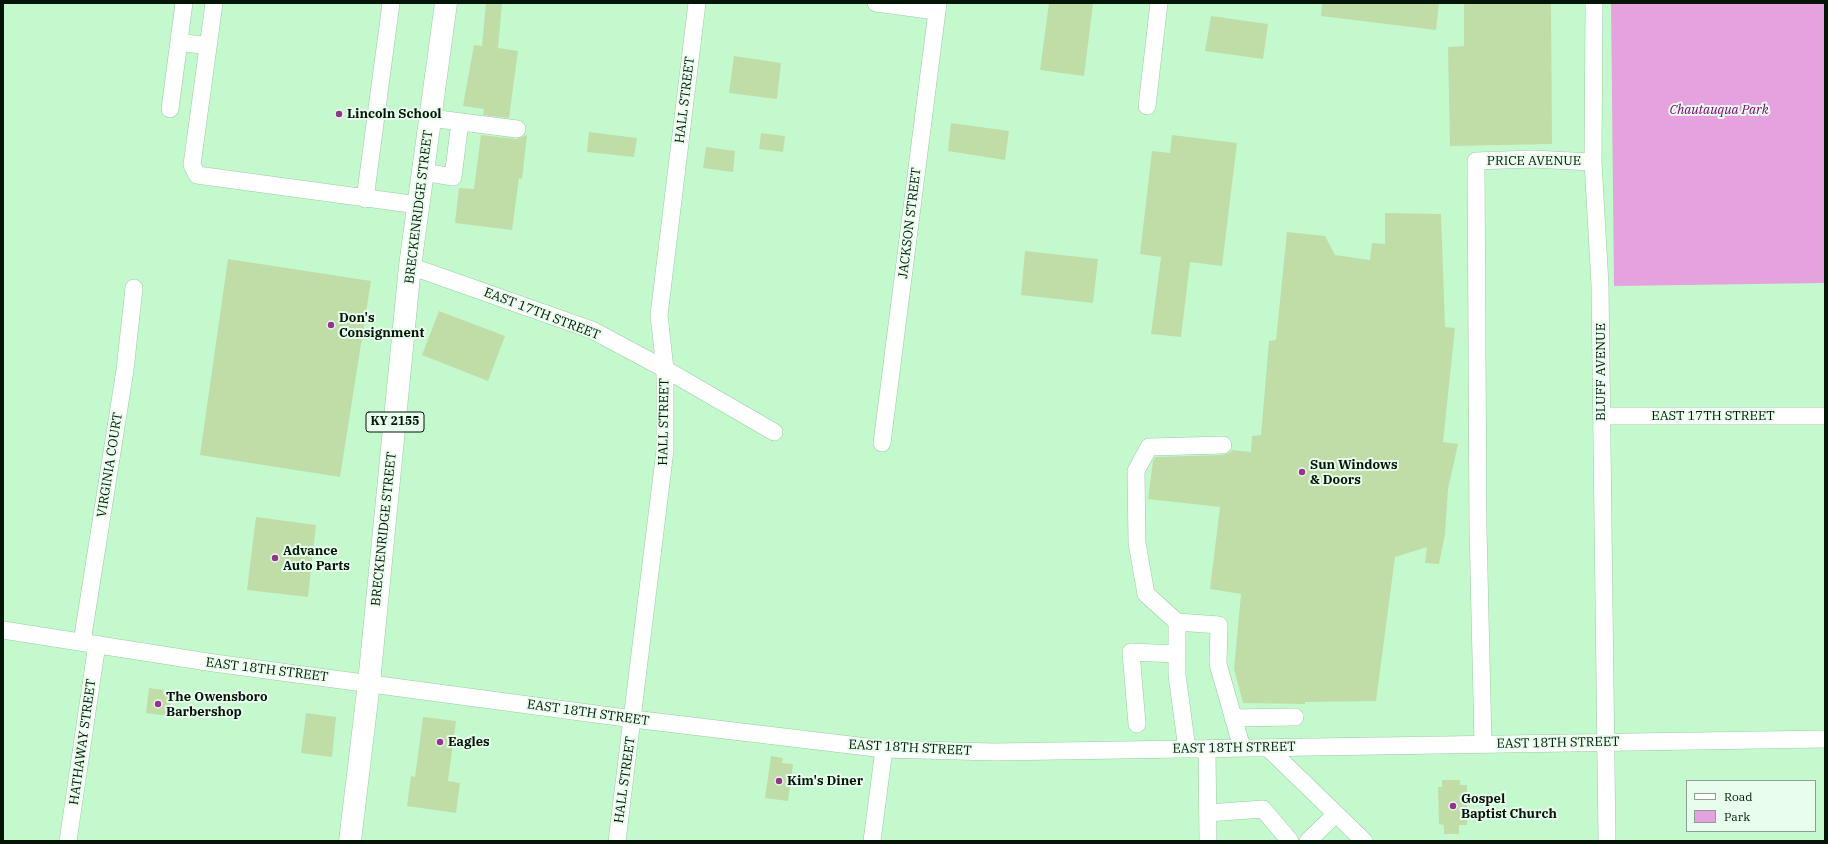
<!DOCTYPE html>
<style>
body{margin:0}
#map{position:relative;width:1828px;height:844px;overflow:hidden;background:#c4f9ce;font-family:"IBM Plex Serif",serif}
canvas{display:block}
.frame{position:absolute;inset:0;border:4px solid #031507;pointer-events:none}
.legend{position:absolute;left:1686px;top:780px;width:130px;height:52px;box-sizing:border-box;background:#e8fdec;border:1px solid #8ca090;margin:0;padding:5px 7px;list-style:none;font-size:12px;color:#031507}
.legend li{display:flex;align-items:center;gap:8px;height:20px}
.legend b{width:20px;border:1px solid #8ca090}
</style>
<div id="map">
<canvas width="1828" height="844"></canvas>
<div class="frame"></div>
<ul class="legend">
<li><b style="height:5px;background:#fff"></b>Road</li>
<li><b style="height:11px;background:#e5a2de"></b>Park</li>
</ul>
</div>
<script>
const ctx = document.querySelector('canvas').getContext('2d');
ctx.lineJoin = 'round';
function paint(path, color) { ctx.fillStyle = color; ctx.fill(path, 'evenodd'); }
const toPath = rows => new Path2D(rows.map(r => 'M' + r).join(''));
function strokePath(path, color, width, dash) { ctx.strokeStyle = color; ctx.lineWidth = width; ctx.lineCap = dash ? 'butt' : 'round'; ctx.setLineDash(dash || []); ctx.stroke(path); }
function label(font, color, halo, rows, align = 'center') {
  ctx.font = font + ' "IBM Plex Serif",serif'; ctx.lineWidth = 4; ctx.setLineDash([]); ctx.textBaseline = 'middle'; ctx.strokeStyle = halo; ctx.fillStyle = color; for (const [text, x, y, turn = 0] of rows) {
    ctx.save(); ctx.translate(x, y); ctx.rotate((+turn || 0) * Math.PI / 180); ctx.textAlign = isNaN(turn) ? turn : align; if (halo) ctx.strokeText(text, 0, 0); ctx.fillText(text, 0, 0); ctx.restore();
  }
}
paint(toPath([
 [1611,3,1825,3,1825,283,1614,286]
]), '#e5a2de');
paint(toPath([
 [486,3,502,3,498,48,518,51,509,118,483,115,484,109,463,106,474,45,482,46],
 [1049,3,1093,4,1084,76,1040,70],
 [1322,3,1439,3,1436,30,1321,16],
 [1464,3,1551,3,1552,144,1450,146,1448,47,1464,46],
 [1211,16,1268,24,1263,59,1205,51],
 [734,56,781,63,777,99,729,93],
 [951,123,1009,131,1005,160,948,151],
 [589,132,637,138,634,157,587,152],
 [761,133,785,136,783,152,759,149],
 [481,135,516,139,527,135,522,179,519,178,512,230,455,223,459,188,474,189],
 [1172,135,1237,143,1222,266,1190,262,1181,337,1151,334,1161,257,1140,254,1152,151,1170,153],
 [706,147,735,151,733,172,703,168],
 [1385,213,1441,214,1445,327,1455,328,1443,442,1458,444,1448,489,1445,534,1439,564,1425,563,1427,547,1395,557,1376,701,1305,702,1305,704,1243,703,1234,669,1241,594,1210,589,1220,507,1148,499,1153,461,1155,457,1223,455,1229,453,1232,450,1251,452,1252,436,1261,435,1269,341,1276,340,1287,232,1325,236,1335,255,1370,260,1372,243,1385,244],
 [1025,251,1098,259,1093,303,1021,295],
 [228,259,371,281,340,477,200,455],
 [439,311,505,336,488,381,422,355],
 [256,517,316,525,308,597,247,590],
 [149,688,164,690,163,694,171,695,168,716,146,713],
 [306,713,336,717,332,757,301,753],
 [423,717,456,721,448,781,460,783,456,813,407,806,411,776,415,777],
 [771,756,783,758,782,763,793,764,788,801,765,798],
 [1442,780,1460,780,1460,785,1467,785,1467,825,1459,825,1459,834,1444,834,1444,825,1439,824,1438,787,1442,787]
]), '#c0dda7');
const minor = toPath([
 [214,3,192,165,197,175,418,205],
 [876,3,936,11],
 [1594,3,1593,162,1600,285,1607,841],
 [179,42,208,46],
 [1147,106,1159,3],
 [170,109,184,3],
 [430,118,517,129],
 [423,172,453,177,460,122],
 [365,199,391,3],
 [410,266,592,330,665,369,774,432],
 [1601,416,1825,416],
 [882,443,938,3],
 [1223,445,1149,447,1136,471,1137,543,1146,594,1177,622,1219,625,1218,664,1242,748],
 [1177,622,1177,675,1187,749],
 [3,630,214,663,633,719,884,749,994,752,1825,739],
 [82,642,125,370,134,288],
 [1233,718,1295,717],
 [1137,724,1131,652,1177,654],
 [1483,744,1478,529,1476,161,1532,159,1593,162],
 [1268,748,1364,841],
 [1207,749,1208,841],
 [1208,813,1263,809,1290,841],
 [68,841,97,644],
 [617,841,665,450,665,369,659,315,697,3],
 [872,841,884,749],
 [1308,841,1336,814]
]);
const major = toPath([
 [350,841,369,683,410,266,446,3]
]);
strokePath(minor, '#99cba3', 18);
strokePath(major, '#99cba3', 23);
strokePath(minor, '#fff', 17);
strokePath(major, '#fff', 22);
for (const [x, y, r, color] of [
 [339,114,4,"#993093"],
 [331,325,4,"#993093"],
 [1302,472,4,"#993093"],
 [275,558,4,"#993093"],
 [158,704,4,"#993093"],
 [440,742,4,"#993093"],
 [779,781,4,"#993093"],
 [1453,806,4,"#993093"]
]) { const dot = new Path2D(); dot.arc(x, y, r, 0, 2 * Math.PI); ctx.fillStyle = color; ctx.fill(dot); strokePath(dot, '#e8fdec', 1.5); }
for (const [x, y, w] of [
 [395,422,58]
]) { const box = new Path2D(); box.roundRect(x - w / 2, y - 10, w, 20, 3); ctx.fillStyle = '#e8fdec'; ctx.fill(box); strokePath(box, '#031507', 1); }
label('bold 12px', '#031507', null, [
 ["KY 2155",395,422]
]);
label('13px', '#031507', '#e8fdec', [
 ["HALL STREET",685,100,-83],
 ["PRICE AVENUE",1534,161],
 ["BRECKENRIDGE STREET",419,207,-83],
 ["JACKSON STREET",910,223,-83],
 ["EAST 17TH STREET",542,314,21],
 ["BLUFF AVENUE",1601,372,-90],
 ["EAST 17TH STREET",1713,416],
 ["HALL STREET",664,422,-89],
 ["VIRGINIA COURT",110,465,-81],
 ["BRECKENRIDGE STREET",384,529,-84],
 ["EAST 18TH STREET",267,670,7],
 ["EAST 18TH STREET",588,713,8],
 ["HATHAWAY STREET",83,742,-82],
 ["EAST 18TH STREET",1558,743,-1],
 ["EAST 18TH STREET",910,748,3],
 ["EAST 18TH STREET",1234,748,-1],
 ["HALL STREET",625,780,-82]
]);
label('italic 13px', '#82007d', '#e8fdec', [
 ["Chautauqua Park",1719,110]
]);
label('bold 13px', '#031507', '#e8fdec', [
 ["Lincoln School",347,114],
 ["Don's",339,318],
 ["Consignment",339,333],
 ["Sun Windows",1310,465],
 ["& Doors",1310,480],
 ["Advance",283,551],
 ["Auto Parts",283,566],
 ["The Owensboro",166,697],
 ["Barbershop",166,712],
 ["Eagles",448,742],
 ["Kim's Diner",787,781],
 ["Gospel",1461,799],
 ["Baptist Church",1461,814]
], 'left');
</script>
